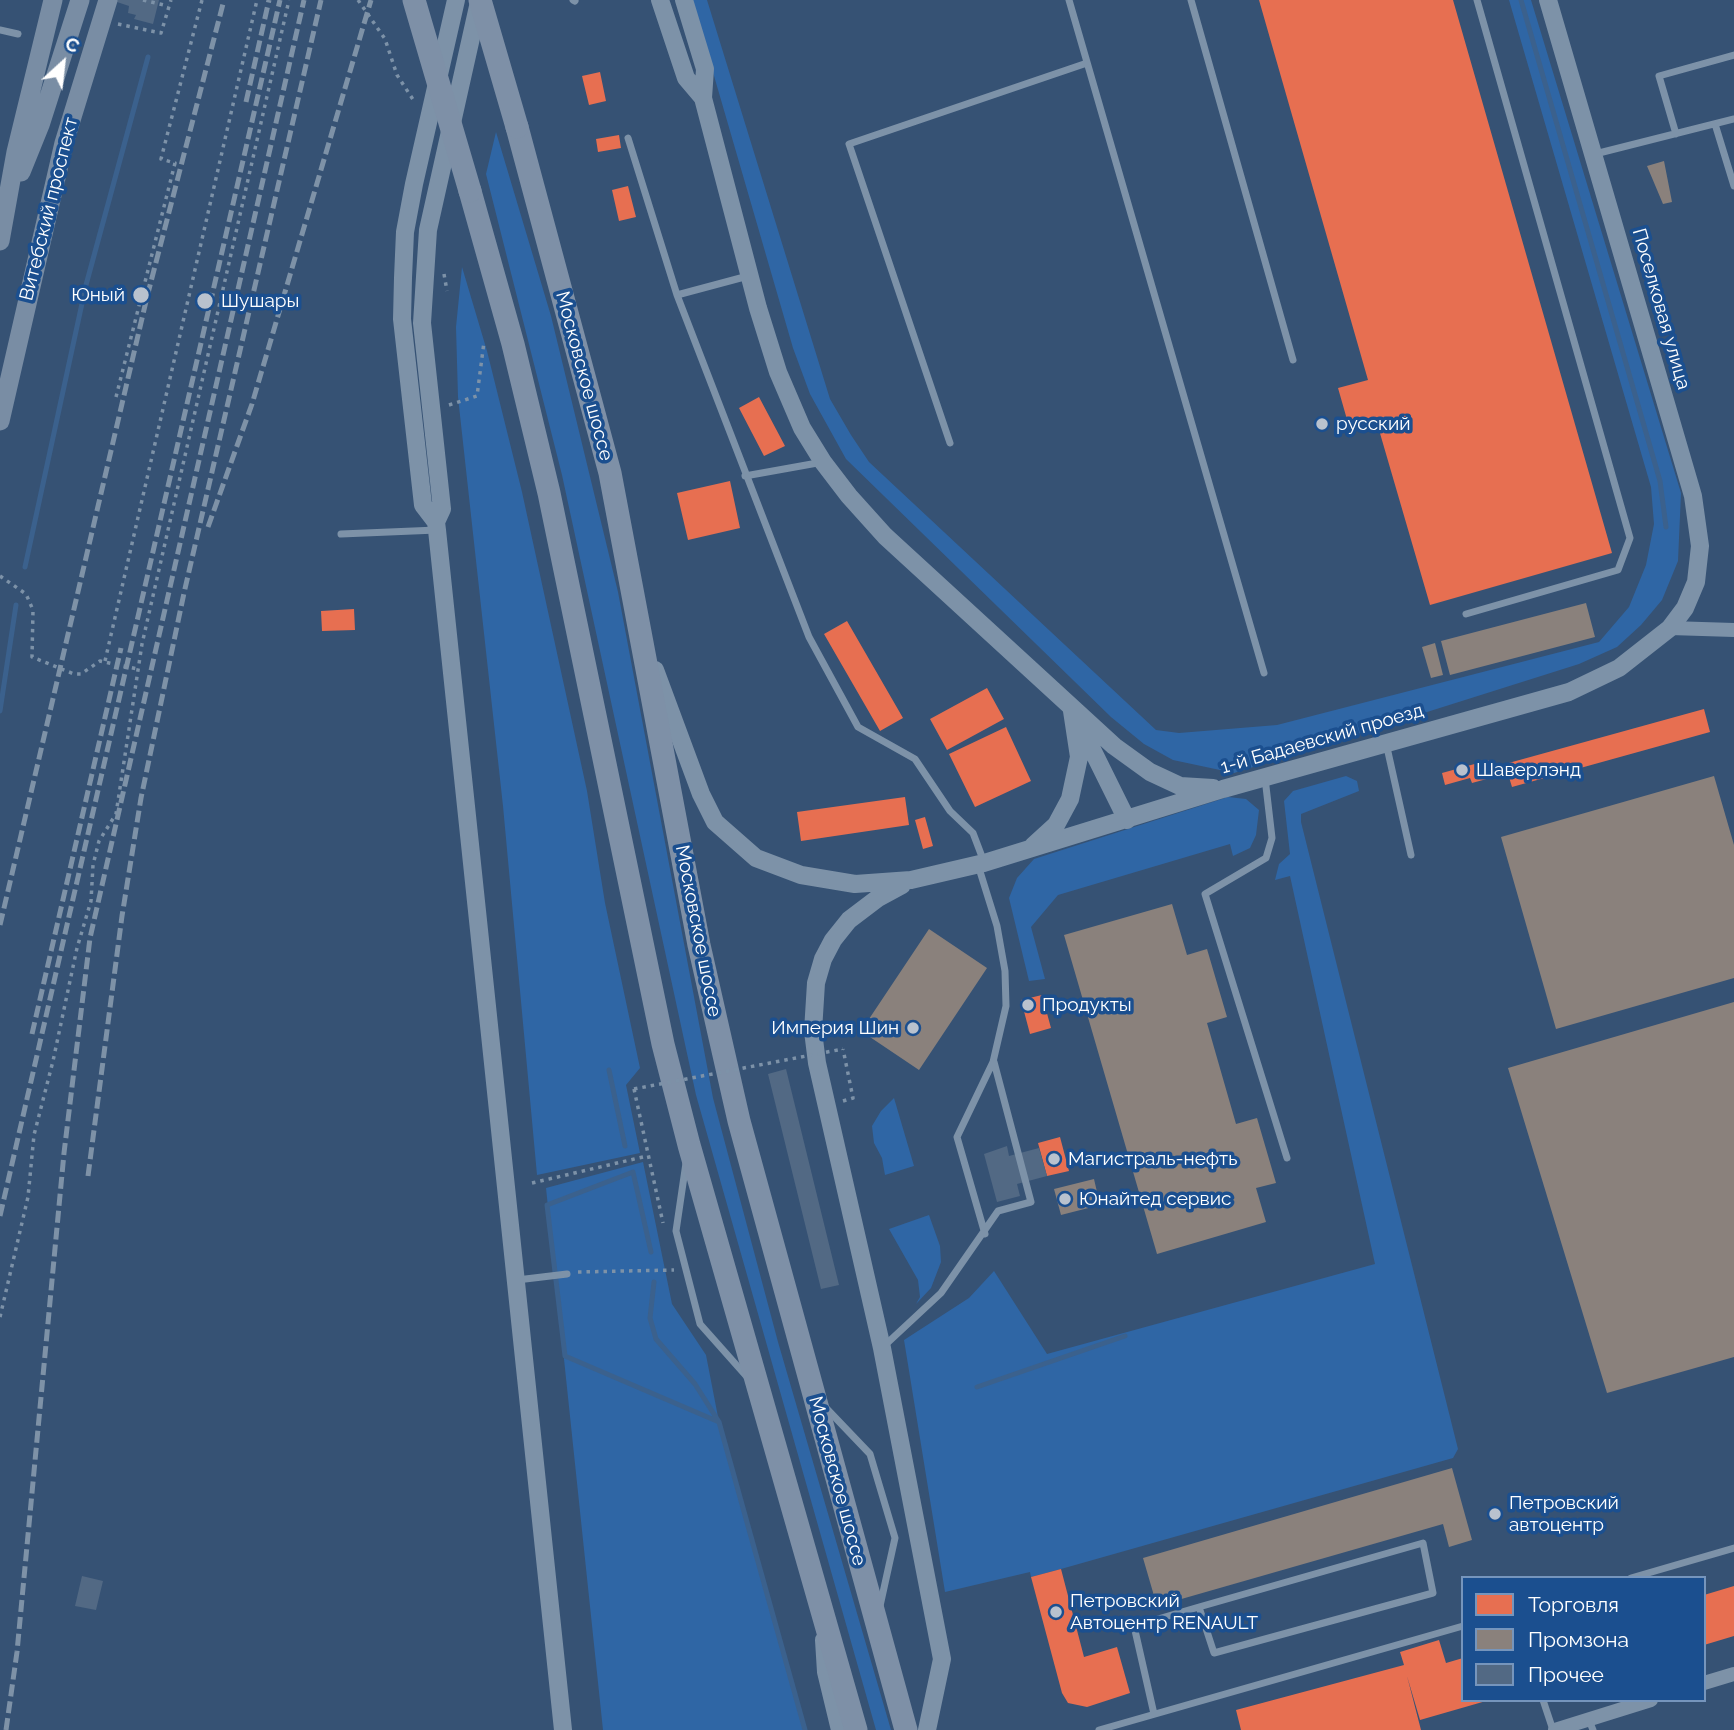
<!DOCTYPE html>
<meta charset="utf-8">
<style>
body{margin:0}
#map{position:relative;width:1734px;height:1730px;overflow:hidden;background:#365274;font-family:Raleway,sans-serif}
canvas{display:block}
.legend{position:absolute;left:1461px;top:1576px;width:245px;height:126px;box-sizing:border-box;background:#1b4f8f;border:2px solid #7695bc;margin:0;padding:9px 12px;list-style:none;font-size:21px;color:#fff}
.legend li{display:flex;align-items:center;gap:14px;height:35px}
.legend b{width:35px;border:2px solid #7695bc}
.north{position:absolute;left:28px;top:28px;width:70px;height:70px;-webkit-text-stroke:5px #1b4f8f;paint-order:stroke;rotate:27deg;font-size:19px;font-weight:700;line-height:28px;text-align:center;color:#fff}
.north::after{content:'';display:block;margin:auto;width:24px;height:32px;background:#fff;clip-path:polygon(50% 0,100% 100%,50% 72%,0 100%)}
</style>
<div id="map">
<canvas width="1734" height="1730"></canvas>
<ul class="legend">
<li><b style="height:19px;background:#e76f51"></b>Торговля</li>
<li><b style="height:19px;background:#8a817c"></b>Промзона</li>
<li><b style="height:19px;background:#526984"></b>Прочее</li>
</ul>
<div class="north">С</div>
</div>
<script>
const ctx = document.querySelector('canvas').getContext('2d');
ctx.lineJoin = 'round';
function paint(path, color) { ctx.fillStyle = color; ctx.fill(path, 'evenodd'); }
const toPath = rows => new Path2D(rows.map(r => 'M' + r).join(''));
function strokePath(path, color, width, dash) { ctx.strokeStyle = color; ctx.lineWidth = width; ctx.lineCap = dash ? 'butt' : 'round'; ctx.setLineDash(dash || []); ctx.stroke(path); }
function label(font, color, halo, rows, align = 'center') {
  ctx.font = font + ' Raleway,sans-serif'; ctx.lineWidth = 7; ctx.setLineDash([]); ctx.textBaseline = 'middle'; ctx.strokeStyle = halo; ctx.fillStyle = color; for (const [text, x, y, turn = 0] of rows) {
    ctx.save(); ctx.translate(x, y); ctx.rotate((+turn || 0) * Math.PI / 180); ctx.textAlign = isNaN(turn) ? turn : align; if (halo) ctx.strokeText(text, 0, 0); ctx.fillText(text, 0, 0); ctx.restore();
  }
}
paint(toPath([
 [692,0,707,0,830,399,851,435,869,462,1156,730,1179,733,1277,725,1599,642,1629,607,1646,565,1654,524,1651,487,1509,0,1531,0,1681,493,1678,561,1662,600,1641,625,1617,647,1579,664,1234,773,1173,760,1144,744,1111,717,846,459,810,394,793,348],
 [496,132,551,316,618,592,713,1098,778,1342,891,1730,876,1730,696,1095,562,475,486,174],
 [462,267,487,351,522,492,587,791,605,903,640,1068,626,1085,640,1153,537,1175,503,806,458,397,456,327],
 [1346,776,1357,781,1359,791,1301,814,1301,822,1458,1449,1453,1458,1061,1569,1031,1577,1030,1572,945,1592,904,1340,969,1298,994,1271,1047,1354,1375,1264,1290,876,1275,880,1279,864,1290,854,1284,801,1293,791],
 [1228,797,1246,799,1259,810,1256,835,1250,848,1233,856,1230,844,1058,895,1031,927,1045,979,1029,981,1009,898,1017,878,1034,859],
 [894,1098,914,1166,885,1175,882,1158,874,1143,872,1126,881,1111],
 [643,1162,672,1304,706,1355,719,1422,805,1730,603,1730,546,1188],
 [929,1215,940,1246,941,1262,931,1288,916,1304,920,1297,918,1280,889,1229]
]), '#2f66a5');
paint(toPath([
 [1259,0,1453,0,1612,553,1430,605,1377,423,1350,430,1338,388,1368,380],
 [600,72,606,101,589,105,582,76],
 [619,135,621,148,598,152,596,139],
 [628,186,636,217,619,221,612,190],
 [759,397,785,446,764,456,739,408],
 [730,481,740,528,688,540,677,493],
 [354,609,355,630,322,631,321,611],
 [847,621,903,718,880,731,824,634],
 [987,688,1004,719,947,750,930,719],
 [1704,709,1710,732,1512,787,1505,764],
 [1006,727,1031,781,975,807,949,754],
 [1489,760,1494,777,1472,783,1470,778,1445,785,1442,773],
 [905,797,909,825,801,841,797,812],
 [925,817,933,846,923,849,915,820],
 [1042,995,1051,1028,1030,1034,1021,1000],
 [1060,1137,1069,1171,1047,1176,1038,1143],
 [1061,1569,1084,1657,1117,1647,1130,1693,1087,1707,1068,1703,1062,1693,1031,1577],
 [1734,1586,1734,1636,1704,1645,1704,1595],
 [1439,1640,1446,1663,1463,1658,1463,1700,1486,1701,1420,1720,1407,1676,1421,1730,1241,1730,1236,1710,1404,1665,1400,1652]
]), '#e76f51');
paint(toPath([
 [1664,161,1672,202,1663,204,1647,166],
 [1586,603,1595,637,1450,675,1441,641],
 [1435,643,1443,675,1431,678,1422,647],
 [1714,776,1734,845,1734,978,1556,1029,1501,837],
 [1172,904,1187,955,1207,949,1227,1017,1207,1023,1236,1124,1257,1118,1276,1183,1256,1188,1266,1222,1157,1254,1064,935],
 [929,929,987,968,919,1070,861,1031],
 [1734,1002,1734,1357,1607,1393,1508,1068],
 [1094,1179,1100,1205,1061,1215,1054,1189],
 [1452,1468,1472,1540,1449,1547,1443,1524,1157,1606,1143,1558]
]), '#8a817c');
strokePath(toPath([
 [1521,0,1660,481,1666,527],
 [25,567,86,285,148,57],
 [0,711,16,605],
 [609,1070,625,1146],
 [651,1252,633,1172,547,1205,565,1356,719,1422],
 [654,1282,650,1318,656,1339,695,1384,719,1422,805,1730],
 [977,1387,1125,1336]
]), '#3b618d', 5);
paint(toPath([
 [111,0,159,0,153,24,134,19,136,15,128,13,129,6],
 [786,1069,839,1285,821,1289,768,1074],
 [1007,1146,1009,1156,1039,1148,1047,1176,1017,1184,1020,1196,997,1202,984,1154],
 [82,1576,103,1581,96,1610,75,1606]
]), '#526984');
strokePath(toPath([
 [143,0,168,6],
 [358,0,385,39,397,75,414,101],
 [118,24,161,33,171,0],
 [444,274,447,291],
 [116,397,175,163,161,159,202,0],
 [449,405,477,396,484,342],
 [0,576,26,594,33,610,32,657,74,674,81,674,100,661,138,669],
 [105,661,257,0],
 [634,1089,663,1223],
 [843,1101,853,1098,843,1049],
 [532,1183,647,1156],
 [578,1272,674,1270],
 [0,1317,28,1197,34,1135,53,1061,77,948,91,901,93,865,99,841,116,814,142,644,289,0]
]), '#7d92a8', 3.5, [3.5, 5]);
strokePath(toPath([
 [573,0,575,1],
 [1069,0,1264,673],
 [1191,0,1293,360],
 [0,30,18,34],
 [1715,124,1734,186],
 [1676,134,1659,76,1734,55],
 [628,138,677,295,809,637,858,727,915,759,950,811,973,833,984,862],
 [1595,154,1734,119],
 [677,295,748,276],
 [950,443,849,144,1087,63],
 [745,476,823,462],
 [341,534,437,530],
 [1466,614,1618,570,1630,538,1477,0],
 [1386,743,1411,855],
 [1265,778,1272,838,1266,858,1205,894,1287,1158],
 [978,865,997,926,1005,971,1006,1006,993,1062,957,1137,985,1234],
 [686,1163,676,1231,700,1324,748,1378],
 [517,1280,567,1274],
 [883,1347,941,1293,998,1211,1031,1202,994,1062],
 [827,1409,870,1454,895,1538,880,1606],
 [1631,1578,1734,1548],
 [1543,1700,1553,1730],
 [1154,1714,1134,1626,1199,1607,1423,1543,1433,1593,1214,1653,1199,1607],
 [1589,1720,1593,1730],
 [1099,1730,1463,1626]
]), '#7d92a8', 7);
strokePath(toPath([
 [1670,628,1734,630],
 [1704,1683,1734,1674],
 [1555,1730,1651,1700]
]), '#7d92a8', 14);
strokePath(toPath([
 [660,0,686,78,703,98],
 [684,0,705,69,703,98,758,308,778,372,802,428,823,462,849,496,885,536,1114,746,1150,772,1180,786,1213,788],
 [479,2,428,230,422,323,442,509,436,522,437,530,563,1730],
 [436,522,423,505,402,319,403,278,405,232,414,184,456,0],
 [655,670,701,794,715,822,756,858,801,875,855,884,911,880,984,863,1223,789,1569,692,1619,668,1670,628,1685,608,1696,582,1700,546,1693,496,1548,0],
 [1079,723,1127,820],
 [1033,846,1056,825,1070,799,1079,757,1072,711],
 [902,885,878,898,849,920,833,940,823,959,816,983,813,1031,817,1063,882,1348,942,1659,927,1730],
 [824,1640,826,1672,840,1730]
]), '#7d92a8', 18);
strokePath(toPath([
 [21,172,40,125,80,0],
 [0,241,16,152,53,0],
 [0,421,64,143,108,0]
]), '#798da4', 19);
strokePath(toPath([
 [517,127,610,473,699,945,739,1121,906,1730],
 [470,191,513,344,549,493,663,1044,689,1145,856,1730]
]), '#7e90a7', 23);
strokePath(toPath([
 [246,102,269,0],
 [208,527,252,404,371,0],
 [0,925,147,297,224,0],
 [32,1034,121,648],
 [88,1176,122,916,141,798,184,593,321,0],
 [0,1216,280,0],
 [6,1730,17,1652,64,1153,90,938,304,0]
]), '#7e92a7', 5, [12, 5]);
strokePath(toPath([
 [634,1089,843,1049]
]), '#7d92a8', 3.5, [3.5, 5]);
strokePath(toPath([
 [414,0,470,191],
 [480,0,517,127]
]), '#7e90a7', 23);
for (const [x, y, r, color] of [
 [141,295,9,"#b9c2ce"],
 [205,301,9,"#b9c2ce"],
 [1322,424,7,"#b9c2ce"],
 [1462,770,7,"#b9c2ce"],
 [1028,1005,7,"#b9c2ce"],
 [913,1028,7,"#b9c2ce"],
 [1054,1159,7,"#b9c2ce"],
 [1065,1199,7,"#b9c2ce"],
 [1495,1514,7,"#b9c2ce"],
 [1056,1612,7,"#b9c2ce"]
]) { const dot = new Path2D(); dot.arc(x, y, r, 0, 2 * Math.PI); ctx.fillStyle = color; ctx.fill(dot); strokePath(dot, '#1b4f8f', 2.5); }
label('19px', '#fff', '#1b4f8f', [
 ["Витебский проспект",49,209,-76],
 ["Поселковая улица",1661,309,74],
 ["Московское шоссе",584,376,75],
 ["1-й Бадаевский проезд",1322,739,-16],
 ["Московское шоссе",698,931,79],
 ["Московское шоссе",837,1481,75]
]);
label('19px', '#fff', '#1b4f8f', [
 ["Юный",125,295,"right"],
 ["Шушары",221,301],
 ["русский",1336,424],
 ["Шаверлэнд",1476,770],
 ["Продукты",1042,1005],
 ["Империя Шин",899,1028,"right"],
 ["Магистраль-нефть",1068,1159],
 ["Юнайтед сервис",1079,1199],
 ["Петровский",1509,1503],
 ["автоцентр",1509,1525],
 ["Петровский",1070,1601],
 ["Автоцентр RENAULT",1070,1623]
], 'left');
</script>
